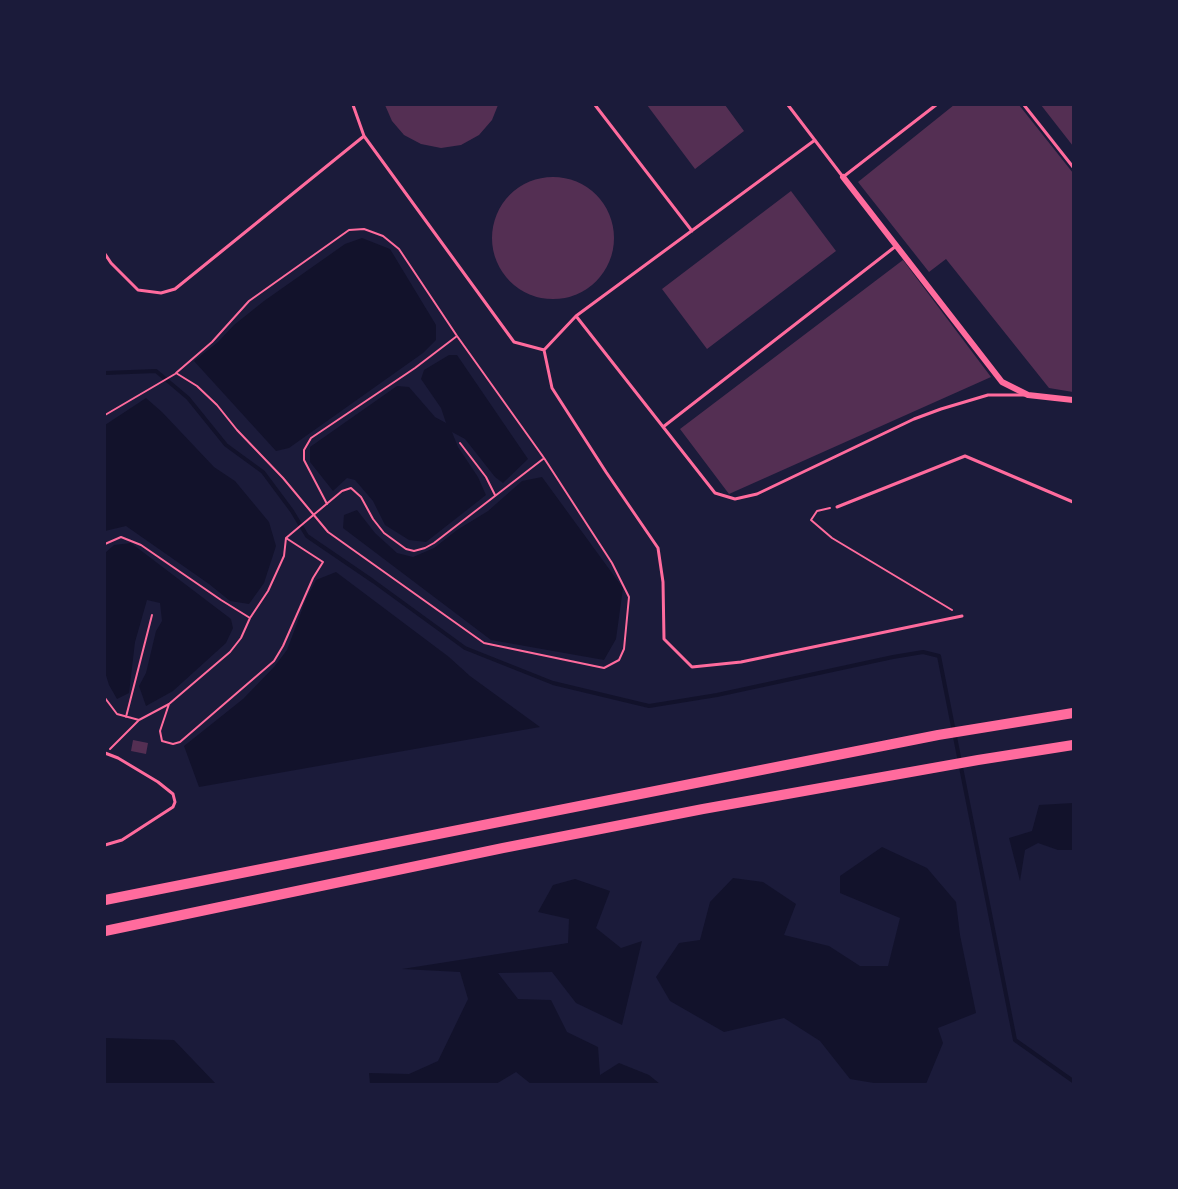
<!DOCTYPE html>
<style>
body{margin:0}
#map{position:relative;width:1178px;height:1189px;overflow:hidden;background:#1b1b3a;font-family:Ubuntu,sans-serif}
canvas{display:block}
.frame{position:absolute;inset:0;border:106px solid #1b1b3a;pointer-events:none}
</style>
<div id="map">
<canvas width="1178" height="1189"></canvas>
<div class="frame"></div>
</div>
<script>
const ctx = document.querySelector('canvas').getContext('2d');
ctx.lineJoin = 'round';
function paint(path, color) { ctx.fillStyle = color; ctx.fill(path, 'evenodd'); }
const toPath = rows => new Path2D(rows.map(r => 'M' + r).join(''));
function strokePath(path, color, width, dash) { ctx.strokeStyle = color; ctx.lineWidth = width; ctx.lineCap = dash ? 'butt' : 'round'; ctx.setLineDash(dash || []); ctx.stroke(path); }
paint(toPath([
 [362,238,390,249,436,325,436,340,423,353,289,448,276,451,194,361,218,342,234,325,264,301,345,244],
 [449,355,457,355,528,459,503,483,495,477,465,439,452,432,458,447,478,477,486,495,426,542,409,540,385,525,373,501,355,480,347,478,333,491,310,462,310,447,397,386,409,387,435,417,446,423,441,408,421,379,424,370],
 [146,398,162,412,214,467,235,481,269,522,276,546,264,583,249,604,230,601,209,584,126,526,105,531,105,425],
 [542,477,623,588,616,639,604,660,491,640,343,528,344,515,357,510,375,533,397,553,413,557,434,548,457,530,488,511,522,481],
 [131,543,231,619,233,628,226,643,173,691,146,706,139,686,146,673,156,631,162,621,160,603,147,600,135,642,129,693,117,699,109,685,105,672,105,553,114,545],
 [336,572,449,657,470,676,540,727,199,787,184,746,243,699,274,667,287,650,306,599,316,580],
 [1073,803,1073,850,1058,850,1038,843,1025,850,1020,881,1009,838,1032,831,1039,805],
 [882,847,927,868,956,902,960,935,976,1013,938,1028,943,1043,926,1084,880,1084,850,1079,820,1041,784,1018,724,1032,670,1001,656,977,679,943,700,940,710,902,733,878,763,882,796,904,784,935,829,946,860,966,888,966,900,918,840,893,840,876],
 [575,879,610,891,596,928,621,948,642,941,622,1025,576,1003,552,972,498,973,518,999,551,1000,567,1032,598,1047,600,1075,619,1063,649,1075,660,1084,531,1084,516,1072,496,1084,370,1084,369,1073,409,1074,438,1061,468,999,460,972,402,969,568,943,569,919,538,912,553,885],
 [105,1038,174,1040,216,1084,105,1084]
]), '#12122b');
strokePath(toPath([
 [105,373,156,371,188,398,226,445,263,472,292,511,307,536,373,581,465,648,553,683,649,706,717,695,893,657,923,652,939,656,1015,1040,1073,1081]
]), '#12122b', 4);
paint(toPath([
 [385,105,498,105,492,120,479,135,461,145,441,148,421,144,404,135,392,121],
 [647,105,725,105,744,131,695,169],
 [954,105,1019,105,1073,173,1073,392,1049,388,946,259,929,272,858,182],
 [1041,105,1073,105,1073,146],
 '492 238a61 61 0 1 1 122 0a61 61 0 1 1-122 0Z',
 [791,191,836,251,707,349,662,289],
 [903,260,991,377,729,494,680,429],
 [133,740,148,743,146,754,131,751]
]), '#542f53');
strokePath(toPath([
 [105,415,175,374],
 [460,443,486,477,495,495],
 [327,504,304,460,304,450,311,438,415,368,457,336,399,249,383,236,364,229,349,230,249,301,212,342,176,373,197,386,217,405,237,430,283,478,328,532,484,643,604,668,619,660,624,649,629,597,612,563,544,458,457,336],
 [830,508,817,511,811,520,832,538,952,610],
 [286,538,342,491,351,488,361,497,373,519,384,533,406,549,414,551,425,548,434,543,543,459],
 [105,544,121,537,141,545,221,600,250,618],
 [105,698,117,714,139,720],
 [126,717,152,615],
 [110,749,139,720,169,704,230,652,241,638,250,618,268,591,284,556,286,538,323,562,313,578,283,646,274,661,180,742,173,744,162,741,160,731,169,704]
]), '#ff6b9d', 2);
strokePath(toPath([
 [353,105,364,136,514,342,544,350,576,316,815,140],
 [595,105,692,231],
 [788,105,843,177,936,105],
 [1024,105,1073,167],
 [105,254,111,263,138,290,161,293,175,289,364,136],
 [576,316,715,493,735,499,757,494,914,419,941,409,988,395,1024,395],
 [544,350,552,388,606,472,658,548,663,582,664,639,692,667,741,662,962,616],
 [663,427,896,246],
 [837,507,965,456,1073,502],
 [105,753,118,758,158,782,173,794,175,802,173,807,122,840,105,845]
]), '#ff6b9d', 3);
strokePath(toPath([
 [843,177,1002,382,1028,395,1073,400]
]), '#ff6b9d', 6);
strokePath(toPath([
 [105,900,938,735,1073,713],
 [105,931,503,848,703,809,978,760,1073,745]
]), '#ff6b9d', 10);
</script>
